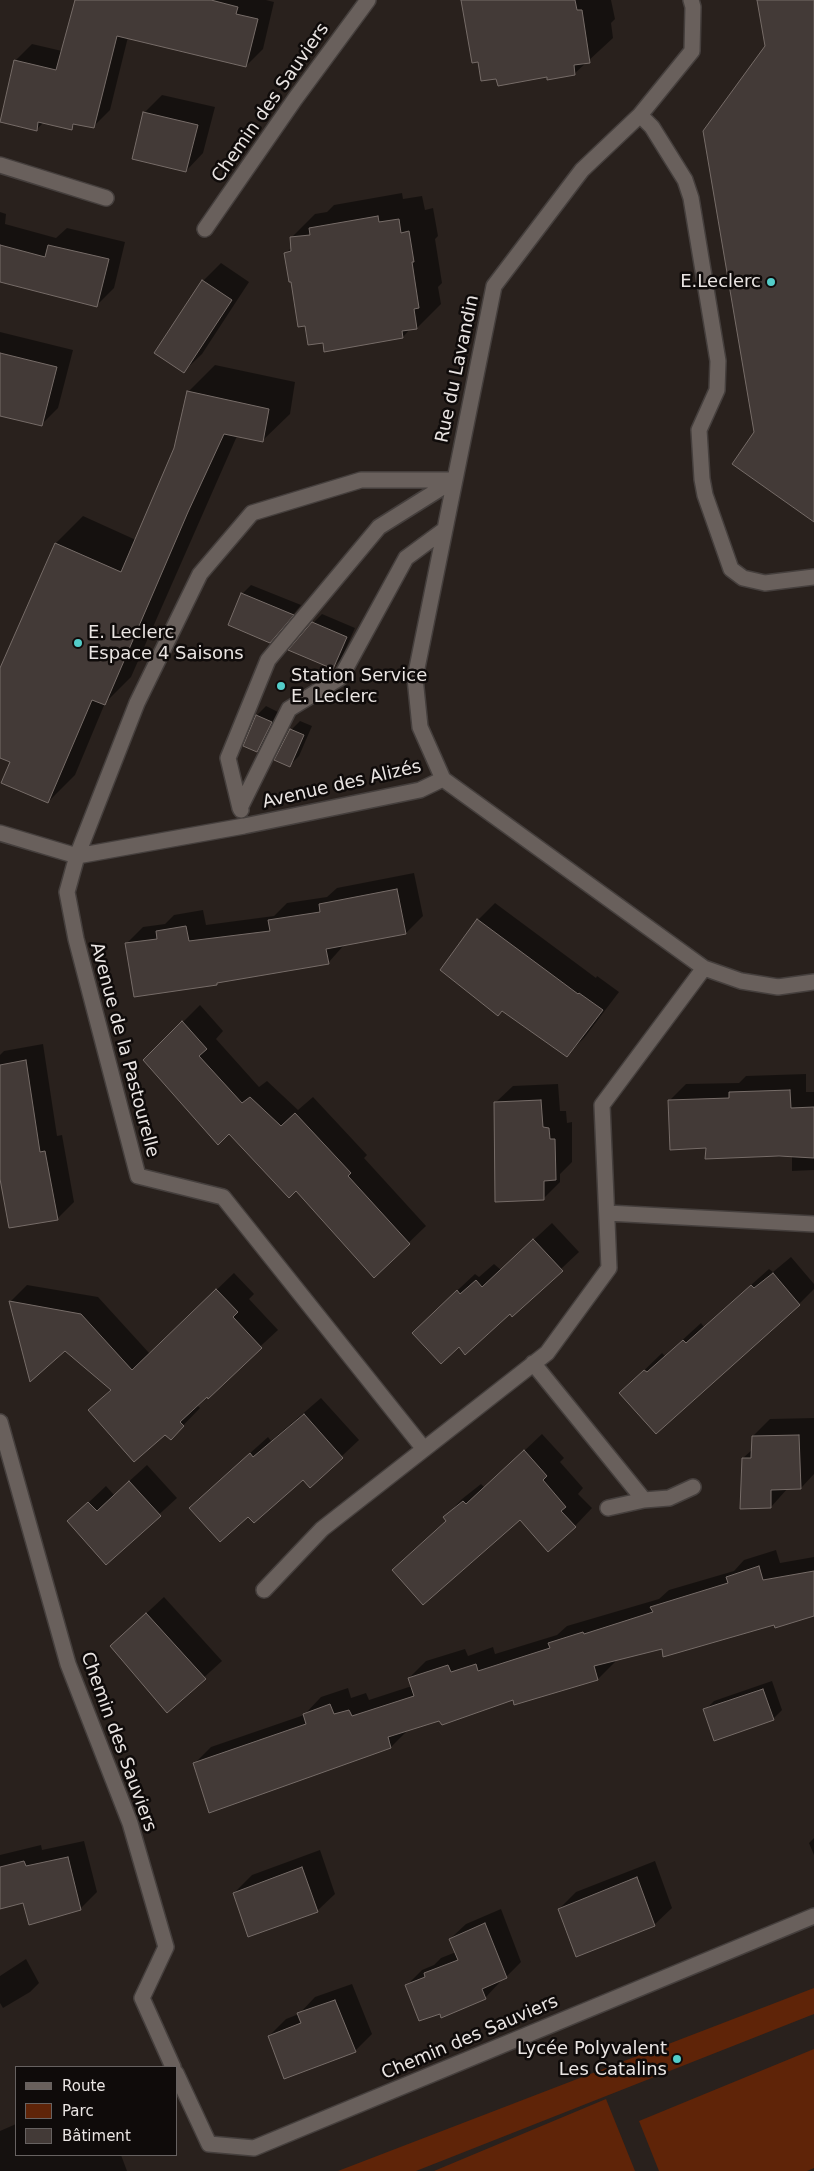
<!DOCTYPE html>
<meta charset="utf-8">
<style>
body{margin:0}
#map{position:relative;width:814px;height:2171px;overflow:hidden;background:#29211d;font-family:"DejaVu Sans",sans-serif}
canvas{display:block}
.legend{position:absolute;left:15px;top:2066px;width:162px;height:90px;box-sizing:border-box;background:#0f0b0a;border:1px solid #676261;margin:0;padding:6px 9px;list-style:none;font-size:15px;color:#eae5e3}
.legend li{display:flex;align-items:center;gap:10px;height:25px}
.legend b{width:25px;border:1px solid #676261}
</style>
<div id="map">
<canvas width="814" height="2171"></canvas>
<ul class="legend">
<li><b style="height:6px;background:#69605c"></b>Route</li>
<li><b style="height:14px;background:#5f2408"></b>Parc</li>
<li><b style="height:14px;background:#433a37"></b>Bâtiment</li>
</ul>
</div>
<script>
const ctx = document.querySelector('canvas').getContext('2d');
ctx.lineJoin = 'round';
function paint(path, color) { ctx.fillStyle = color; ctx.fill(path, 'evenodd'); }
const toPath = rows => new Path2D(rows.map(r => 'M' + r).join(''));
function strokePath(path, color, width, dash) { ctx.strokeStyle = color; ctx.lineWidth = width; ctx.lineCap = dash ? 'butt' : 'round'; ctx.setLineDash(dash || []); ctx.stroke(path); }
function label(font, color, halo, rows, align = 'center') {
  ctx.font = font + ' "DejaVu Sans",sans-serif'; ctx.lineWidth = 5; ctx.setLineDash([]); ctx.textBaseline = 'middle'; ctx.strokeStyle = halo; ctx.fillStyle = color; for (const [text, x, y, turn = 0] of rows) {
    ctx.save(); ctx.translate(x, y); ctx.rotate((+turn || 0) * Math.PI / 180); ctx.textAlign = isNaN(turn) ? turn : align; if (halo) ctx.strokeText(text, 0, 0); ctx.fillText(text, 0, 0); ctx.restore();
  }
}
paint(toPath([
 [814,1988,814,2014,416,2171,338,2171],
 [814,2049,814,2168,807,2171,659,2171,639,2121],
 [606,2099,635,2171,434,2171]
]), '#5f2408');
paint(toPath([
 [76,0,266,0,274,2,263,49,246,66,128,37,110,110,93,127,76,123,71,128,44,122,37,129,15,61,32,44,62,51],
 [462,0,611,0,615,19,611,23,613,38,574,74,496,78,479,60],
 [162,95,215,107,203,153,186,171,144,113],
 [402,193,403,199,422,196,425,210,433,208,438,236,435,239,442,283,438,287,441,304,417,328,411,328,403,337,324,342,306,325,286,253,292,247,291,238,315,214,327,212,334,205],
 [0,212,6,214,5,224,56,238,67,228,125,242,114,288,97,305,0,282],
 [221,263,249,282,202,354,184,371,203,281],
 [0,332,73,350,58,408,41,425,0,415],
 [215,365,295,382,290,414,262,441,237,436,131,677,105,703,75,775,48,802,11,762,0,756,0,671,56,543,83,516,136,540,175,449,188,392],
 [251,585,301,605,279,632,230,624,242,594],
 [322,614,355,628,341,659,332,668,313,623],
 [266,706,280,713,266,742,257,751,257,715],
 [300,721,312,726,299,756,290,765,291,730],
 [414,873,423,916,406,933,345,944,328,963,220,981,217,984,126,944,143,927,165,924,174,915,203,910,206,925,274,916,287,903,327,897,337,888],
 [495,903,596,978,597,976,619,992,584,1038,567,1055,478,920],
 [200,1005,223,1031,216,1039,259,1087,267,1081,298,1110,313,1097,367,1155,364,1158,426,1226,374,1276,296,1189,145,1060],
 [43,1044,57,1136,62,1135,74,1202,57,1219,0,1172,0,1055,4,1051],
 [806,1074,806,1092,814,1092,814,1170,792,1171,792,1157,707,1157,707,1147,669,1101,686,1084,739,1083,746,1076],
 [558,1084,560,1111,566,1111,567,1123,572,1122,572,1162,560,1174,560,1182,543,1199,495,1103,513,1086],
 [552,1223,579,1252,512,1315,510,1312,431,1315,475,1274,479,1277,494,1264,501,1270],
 [791,1257,814,1284,814,1289,799,1304,621,1393,662,1353,665,1356,701,1323,704,1327,769,1269,773,1272],
 [234,1273,254,1294,249,1299,278,1330,197,1405,200,1408,171,1438,165,1433,90,1410,112,1388,10,1302,27,1285,98,1297,150,1354],
 [321,1398,359,1440,310,1486,303,1479,248,1516,208,1491,268,1437,271,1441],
 [814,1418,814,1474,801,1488,788,1488,771,1507,743,1458,753,1449,753,1436,770,1419],
 [542,1434,564,1458,560,1462,583,1488,578,1494,592,1508,575,1526,548,1550,520,1518,393,1570,447,1520,445,1517,462,1499,481,1484,485,1488],
 [147,1465,177,1498,106,1563,69,1521,106,1486,114,1495],
 [776,1550,780,1563,814,1557,814,1615,614,1660,615,1662,598,1679,515,1704,514,1699,439,1719,408,1730,391,1747,210,1812,194,1764,211,1747,304,1715,321,1697,348,1688,351,1698,366,1693,369,1700,412,1686,409,1678,426,1661,465,1649,468,1656,493,1647,495,1654,557,1635,567,1626,659,1599,669,1590,734,1571,744,1560],
 [593,1660,596,1670,594,1670],
 [164,1597,222,1661,167,1711,111,1646],
 [772,1681,782,1710,773,1719,705,1710,714,1701],
 [814,1838,814,1855,809,1843],
 [84,1841,97,1892,80,1909,24,1902,0,1908,0,1855,41,1845,42,1850],
 [320,1850,335,1894,317,1911,234,1893,252,1875],
 [655,1861,672,1908,654,1925,559,1909,576,1892],
 [501,1909,521,1962,506,1977,499,1980,500,1982,485,1998,440,2012,407,1985,422,1970,434,1965,441,1958,456,1952,450,1939,466,1924],
 [26,1959,39,1983,30,1992,3,2008,0,2003,0,1976],
 [352,1984,372,2034,355,2051,269,2036,286,2019,299,2014,315,1997],
 [16,2124,16,2155,121,2155,127,2171,0,2171,0,2131]
]), '#0007');
const building = toPath([
 [75,0,211,0,238,7,236,14,258,19,246,67,117,36,94,128,73,124,72,130,38,122,37,131,0,122,14,60,56,70,75,0],
 [461,0,575,0,577,10,582,10,590,63,574,65,575,75,547,80,547,77,498,86,496,79,481,81,478,62,472,63,461,0],
 [757,0,814,0,814,522,732,464,754,432,703,131,765,46,757,0],
 [143,112,198,125,186,172,132,159,143,112],
 [378,216,379,222,399,219,401,233,409,231,414,262,412,262,419,308,414,309,417,329,402,331,403,338,324,352,323,343,308,345,305,326,298,327,291,282,289,282,284,253,291,251,290,237,310,235,309,228,378,216],
 [0,245,45,257,48,245,109,259,97,307,0,282,0,245],
 [202,280,232,300,184,373,154,353,202,280],
 [0,353,57,367,42,426,0,416,0,353],
 [187,391,269,409,263,442,224,434,188,512,105,705,92,700,48,803,1,783,10,762,0,758,0,668,55,543,121,572,174,448,187,391],
 [241,593,294,615,270,643,228,625,241,593],
 [312,622,347,637,333,669,288,650,312,622],
 [256,715,272,722,257,752,243,746,256,715],
 [290,729,304,735,290,767,274,760,290,729],
 [397,889,406,934,326,949,329,964,217,983,217,985,134,997,125,943,157,939,156,931,186,926,189,941,270,931,268,920,320,912,319,904,397,889],
 [477,919,578,994,579,993,603,1010,567,1057,502,1011,498,1016,440,970,477,919],
 [182,1021,207,1049,199,1056,242,1103,250,1097,281,1126,295,1113,351,1173,348,1176,410,1244,374,1278,296,1191,289,1198,229,1134,218,1145,143,1060,182,1021],
 [26,1060,40,1152,45,1151,58,1220,9,1228,0,1179,0,1065,26,1060],
 [790,1090,791,1108,814,1107,814,1158,779,1156,705,1159,706,1148,670,1150,668,1100,729,1098,729,1092,790,1090],
 [541,1100,543,1127,549,1128,550,1139,555,1139,556,1180,544,1181,544,1200,495,1202,494,1102,541,1100],
 [533,1239,563,1271,512,1317,510,1314,465,1355,459,1347,441,1364,412,1333,457,1290,460,1294,476,1280,482,1287,533,1239],
 [773,1273,800,1305,656,1434,619,1393,644,1370,647,1372,683,1340,686,1343,751,1285,754,1288,773,1273],
 [216,1289,238,1312,233,1317,262,1348,208,1399,207,1397,180,1422,184,1426,171,1440,165,1435,134,1462,88,1410,111,1390,65,1351,30,1382,9,1301,81,1314,132,1370,216,1289],
 [304,1414,343,1458,310,1488,303,1480,254,1523,248,1517,220,1542,189,1508,250,1453,253,1457,304,1414],
 [799,1435,801,1489,771,1490,771,1508,740,1509,742,1458,751,1458,752,1436,799,1435],
 [524,1450,547,1476,543,1480,566,1507,561,1511,576,1527,548,1552,520,1520,423,1605,392,1570,446,1521,443,1517,463,1501,466,1504,524,1450],
 [129,1481,161,1516,106,1565,67,1521,88,1502,97,1511,129,1481],
 [759,1566,763,1580,814,1571,814,1616,775,1628,774,1625,663,1657,662,1649,594,1666,598,1680,514,1705,513,1700,442,1725,439,1721,388,1737,391,1748,209,1813,193,1763,306,1724,303,1714,330,1704,334,1714,349,1710,352,1716,414,1696,408,1678,448,1665,451,1672,476,1664,478,1671,550,1648,548,1643,583,1632,584,1634,653,1612,650,1607,728,1583,726,1577,759,1566],
 [146,1613,206,1679,167,1713,110,1646,146,1613],
 [763,1689,774,1720,714,1741,703,1709,763,1689],
 [68,1857,81,1910,29,1925,23,1903,0,1909,0,1867,24,1861,26,1866,68,1857],
 [302,1867,318,1912,248,1937,233,1893,302,1867],
 [637,1877,655,1926,576,1957,558,1909,637,1877],
 [485,1923,507,1978,482,1989,486,1999,441,2018,440,2014,419,2021,405,1985,425,1977,424,1973,458,1960,449,1939,485,1923],
 [335,2000,356,2052,284,2079,268,2036,301,2023,297,2013,335,2000]
]);
paint(building, '#433a37');
strokePath(building, '#766c68', 1);
const minor = toPath([
 [691,0,693,7,692,51,640,115,582,170,494,286,415,678,420,727,443,779,704,968,741,981,778,987,814,982],
 [640,115,652,127,685,180,691,198,718,361,717,390,699,430,702,479,705,495,731,569,743,578,765,583,814,577],
 [0,165,106,198],
 [205,229,295,99,368,0],
 [240,808,228,758,268,660,379,527,454,480],
 [241,810,240,808,289,709,341,677,406,558,444,530],
 [0,833,77,856,244,826,420,790,443,779],
 [607,1213,814,1224],
 [533,1363,644,1500],
 [0,1422,68,1664,130,1823,166,1947,142,1998,173,2067],
 [424,1449,223,1197,138,1176,76,939,67,892,77,856,137,703,200,574,252,513,361,480,454,480],
 [608,1508,644,1500,669,1498,693,1487],
 [264,1590,322,1529,547,1353,609,1268,602,1105,704,968],
 [176,2073,209,2144,254,2148,814,1916]
]);
strokePath(minor, '#453f3d', 18);
strokePath(minor, '#69605c', 15);
for (const [x, y, r, color] of [
 [771,282,5,"#53cdc9"],
 [78,643,5,"#53cdc9"],
 [281,686,5,"#53cdc9"],
 [677,2059,5,"#53cdc9"]
]) { const dot = new Path2D(); dot.arc(x, y, r, 0, 2 * Math.PI); ctx.fillStyle = color; ctx.fill(dot); strokePath(dot, '#0f0b0a', 2); }
label('18px', '#eae5e3', '#0f0b0a', [
 ["Chemin des Sauviers",271,103,-55],
 ["Rue du Lavandin",458,369,-78],
 ["Avenue des Alizés",342,785,-13],
 ["Avenue de la Pastourelle",124,1050,75],
 ["Chemin des Sauviers",118,1742,70],
 ["Chemin des Sauviers",470,2038,-23]
]);
label('18px', '#eae5e3', '#0f0b0a', [
 ["E.Leclerc",761,282],
 ["E. Leclerc",88,633,"left"],
 ["Espace 4 Saisons",88,654,"left"],
 ["Station Service",291,676,"left"],
 ["E. Leclerc",291,697,"left"],
 ["Lycée Polyvalent",667,2049],
 ["Les Catalins",667,2070]
], 'right');
</script>
